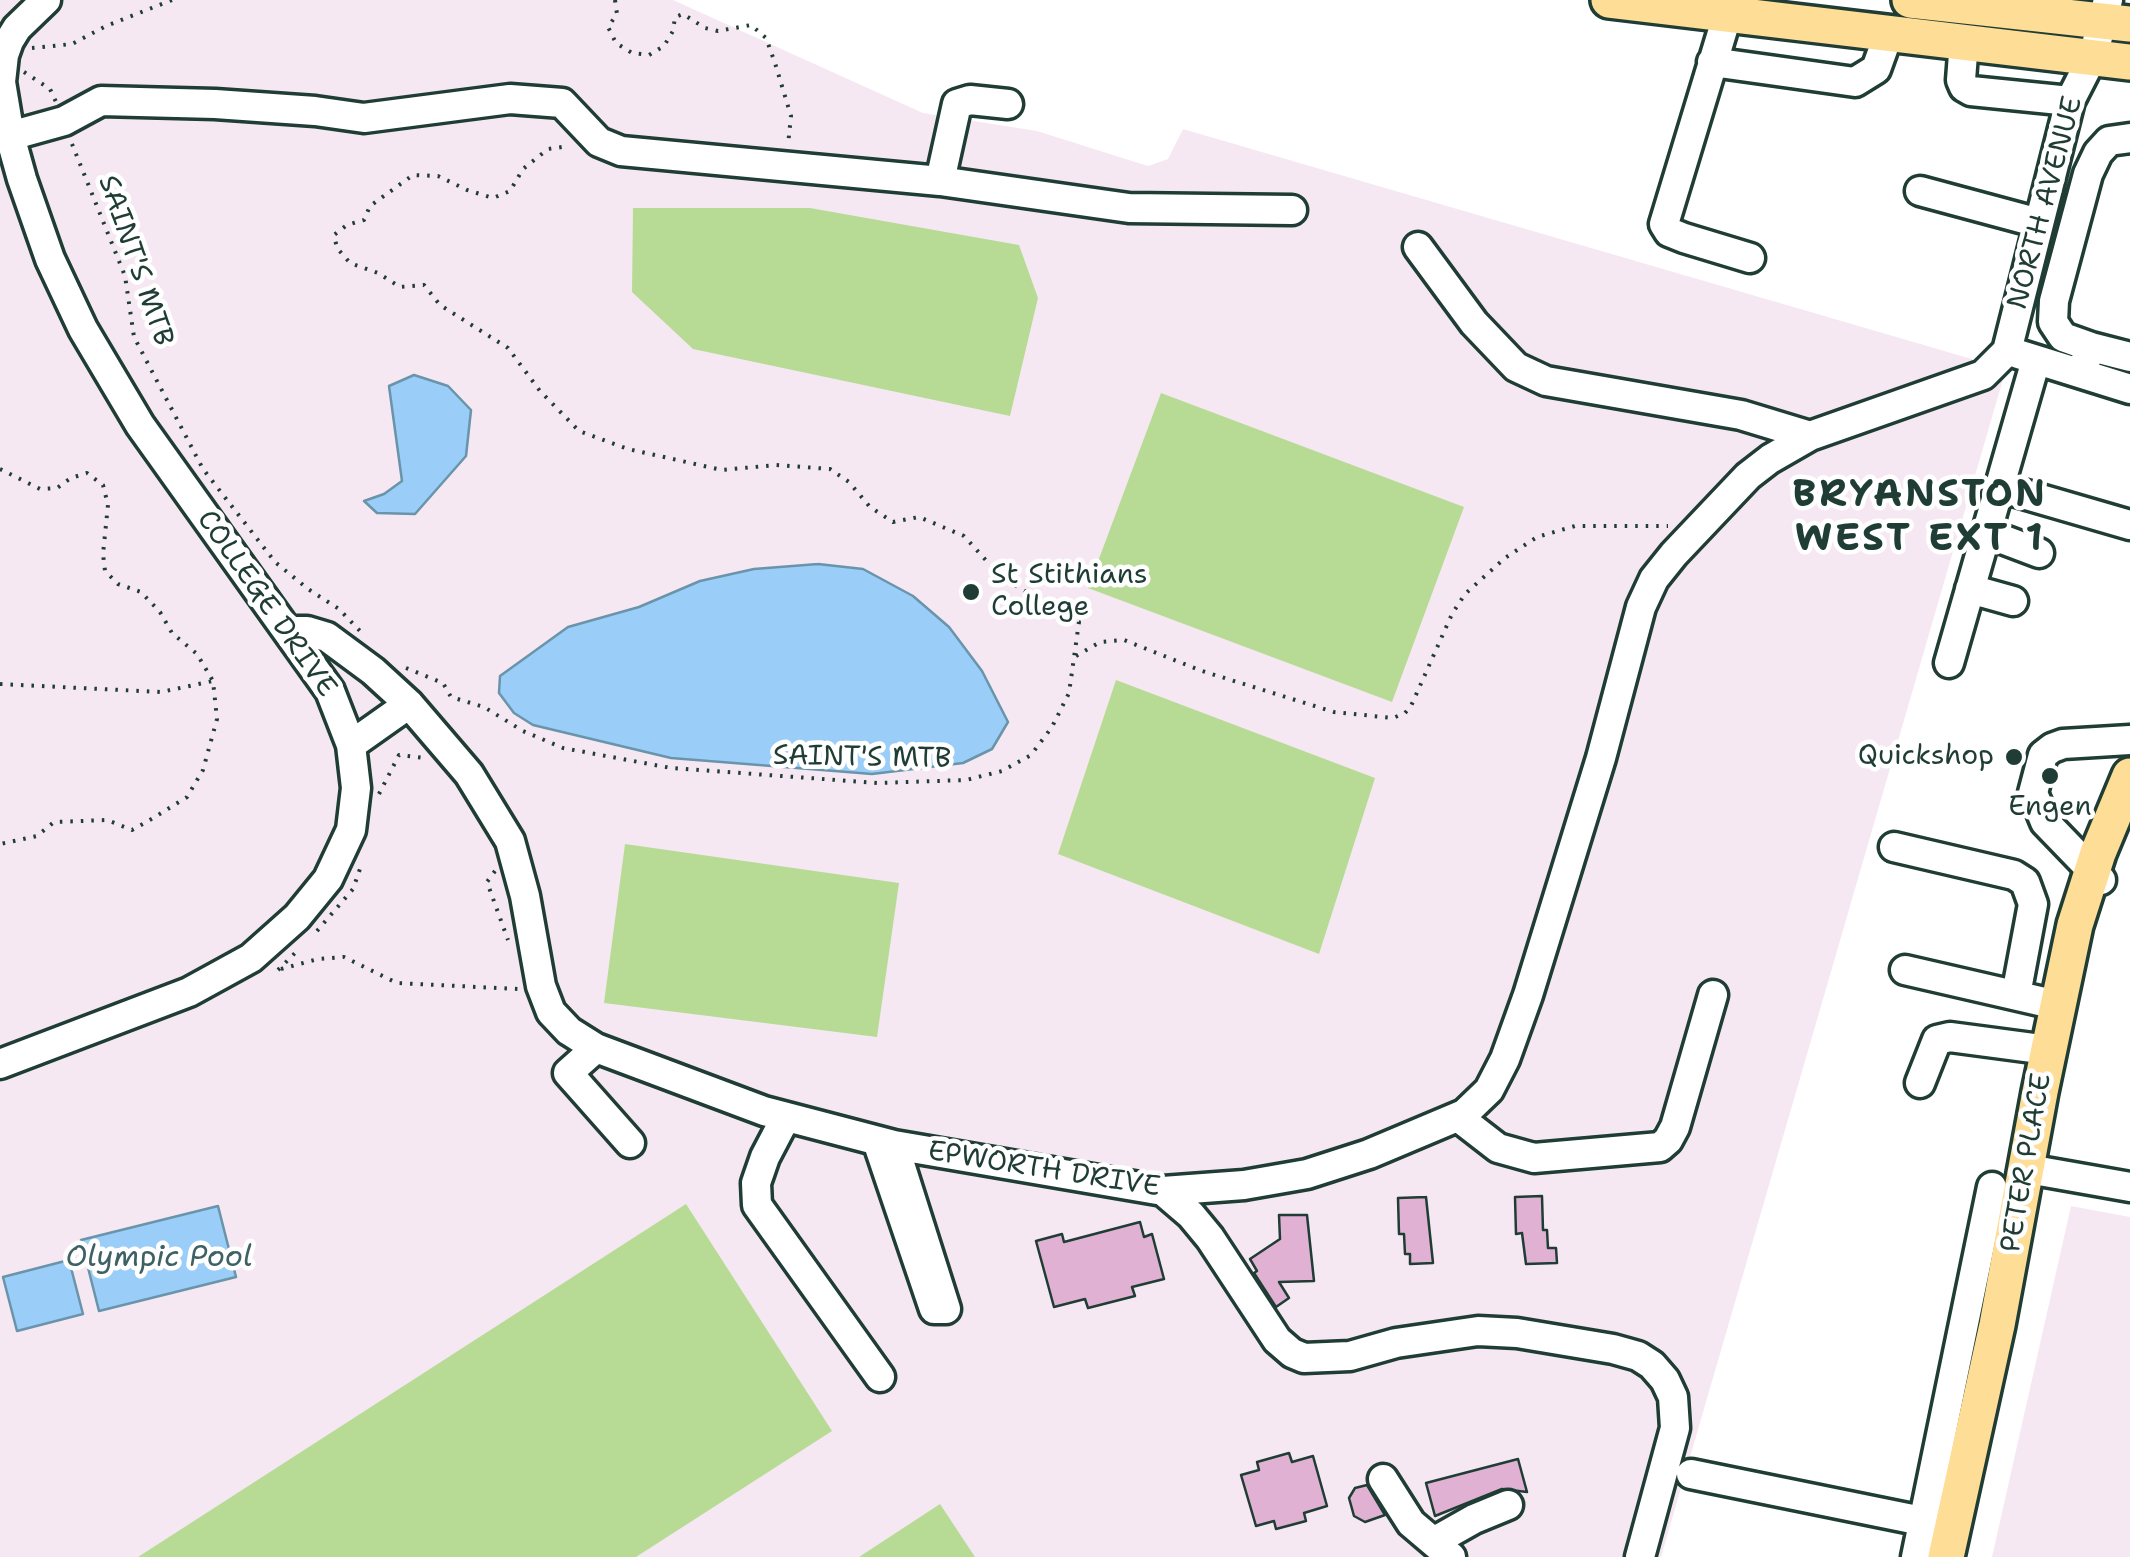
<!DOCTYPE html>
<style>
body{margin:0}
canvas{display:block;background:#fff}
</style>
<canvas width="2130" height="1557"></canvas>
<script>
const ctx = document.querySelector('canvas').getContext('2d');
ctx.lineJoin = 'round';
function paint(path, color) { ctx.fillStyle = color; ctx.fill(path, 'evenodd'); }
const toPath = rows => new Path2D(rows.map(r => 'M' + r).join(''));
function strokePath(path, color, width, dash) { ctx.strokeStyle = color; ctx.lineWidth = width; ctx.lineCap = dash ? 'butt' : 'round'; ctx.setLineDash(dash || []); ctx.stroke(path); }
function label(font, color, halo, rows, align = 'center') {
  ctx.font = font + ' "Shantell Sans",sans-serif'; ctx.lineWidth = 9; ctx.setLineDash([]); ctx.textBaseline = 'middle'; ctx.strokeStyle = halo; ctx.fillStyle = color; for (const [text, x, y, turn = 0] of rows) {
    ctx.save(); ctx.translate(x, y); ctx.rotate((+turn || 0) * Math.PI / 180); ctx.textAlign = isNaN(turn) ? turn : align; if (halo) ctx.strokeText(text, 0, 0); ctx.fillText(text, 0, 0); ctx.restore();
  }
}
paint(toPath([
 [0,0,673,0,923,113,1037,131,1148,166,1168,159,1183,129,2006,369,1661,1557,0,1557],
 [2071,1206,2130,1217,2130,1557,1992,1557]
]), '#f6e8f2');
paint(toPath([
 [633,208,810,208,1019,245,1038,298,1010,416,693,349,632,292],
 [1161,393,1464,507,1392,702,1088,588],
 [1116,680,1375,778,1319,954,1058,854],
 [625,844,899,883,877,1037,604,1003],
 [686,1204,832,1431,636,1557,138,1557],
 [940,1504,975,1557,859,1557]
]), '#b7db95');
const water = toPath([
 [414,375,448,386,471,410,466,456,415,514,377,513,364,501,384,494,402,481,389,386,414,375],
 [818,564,863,569,913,596,949,627,982,671,1008,722,992,749,963,763,872,774,671,758,533,725,514,713,499,693,500,676,568,627,639,607,700,581,754,569,818,564],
 [218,1206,236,1277,99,1311,81,1240,218,1206],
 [69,1260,83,1314,17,1331,3,1277,69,1260]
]);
paint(water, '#9acef8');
strokePath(water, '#6994aa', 2.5);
const building = toPath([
 [1542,1196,1543,1230,1547,1230,1548,1248,1556,1248,1557,1263,1526,1264,1522,1233,1516,1234,1515,1197,1542,1196],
 [1426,1197,1433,1263,1410,1264,1410,1254,1405,1254,1404,1234,1399,1234,1398,1198,1426,1197],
 [1279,1215,1307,1215,1314,1281,1279,1282,1289,1298,1276,1307,1254,1273,1257,1271,1250,1259,1280,1239,1279,1215],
 [1140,1222,1144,1237,1152,1234,1164,1279,1132,1287,1135,1296,1088,1308,1085,1299,1054,1307,1036,1241,1062,1234,1064,1242,1140,1222],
 [1289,1453,1292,1462,1313,1456,1327,1506,1304,1513,1306,1521,1276,1529,1274,1521,1256,1526,1241,1475,1259,1470,1257,1462,1289,1453],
 [1518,1459,1527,1492,1502,1489,1435,1516,1426,1483,1518,1459],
 [1367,1485,1385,1515,1365,1522,1354,1516,1349,1498,1355,1488,1367,1485]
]);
paint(building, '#e0b1d2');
strokePath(building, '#1f3d34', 2.5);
const minor = toPath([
 [1728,13,1664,224,1669,232,1684,238,1750,258],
 [1964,41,1961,80,1964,87,1971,91,2070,101],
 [1712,62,1855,82,1876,69,1889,33],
 [10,136,64,121,101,101,215,104,315,111,364,118,510,99,562,103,599,142,621,151,940,181,1129,208,1292,210],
 [940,181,957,104,970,100,1008,104],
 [1920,191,2039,223],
 [1418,247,1474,323,1516,367,1546,381,1741,415,1810,436],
 [2091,347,2063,337,2053,322,2054,301,2088,174,2098,153,2109,141,2130,138],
 [2018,354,2130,389],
 [2085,362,2091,347,2130,357],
 [1999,487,2130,525],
 [1986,533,2039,553],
 [1970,589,2013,601],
 [288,631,307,631,327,637,373,671,409,704,469,774,510,841,525,896,541,986,551,1012,569,1031,596,1048,764,1111,894,1145,1163,1191,1244,1185,1307,1174,1369,1154,1464,1114,1489,1090,1505,1059,1528,995,1601,758,1641,607,1654,579,1674,554,1748,476,1770,459,1810,436,1983,375,2007,351,2070,101,2093,56,2108,0],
 [1949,663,2036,360],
 [351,745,409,704],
 [1894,847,2014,875,2025,882,2033,904,2016,995],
 [2101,880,2045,822,2033,793,2043,755,2052,748,2063,744,2130,740],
 [1905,970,2057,1005],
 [596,1048,568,1073,630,1143],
 [0,1064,189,992,251,958,297,917,328,879,351,830,356,788,351,745,330,691,140,425,83,329,50,259,22,179,10,136,1,82,4,55,9,41,17,28,46,0],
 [1920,1083,1937,1040,1950,1037,2048,1050],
 [786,1117,765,1157,756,1183,757,1205,880,1377],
 [1458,1117,1498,1148,1534,1158,1660,1147,1668,1140,1675,1127,1713,995],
 [877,1141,934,1309,946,1309,894,1145],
 [2028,1169,2130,1187],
 [1163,1191,1191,1215,1210,1238,1277,1340,1292,1353,1304,1358,1350,1356,1396,1343,1478,1331,1517,1333,1613,1349,1638,1356,1652,1365,1665,1380,1673,1397,1675,1428,1640,1557],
 [1691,1474,1922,1521],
 [1383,1479,1411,1523,1451,1557],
 [1435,1541,1474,1519,1508,1505],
 [1916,1557,1992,1187]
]);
const major = toPath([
 [1609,0,2130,62],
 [1910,0,2130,24],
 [1946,1557,1997,1325,2040,1092,2075,925,2098,853,2130,776]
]);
strokePath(minor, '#1f3d34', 35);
strokePath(major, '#1f3d34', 42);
strokePath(toPath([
 [615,0,617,14,608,27,616,43,632,53,649,55,664,46,673,31,675,17,683,14,705,28,718,31,751,25,766,38,775,63,791,116,788,145],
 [32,48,72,44,106,26,172,0],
 [24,72,50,89,56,102],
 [72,144,125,276,134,337,203,469,275,562,308,589,339,609,360,631],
 [0,469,40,489,57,488,71,478,87,473,103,485,108,505,103,554,105,571,118,584,141,592,160,612,172,633,197,654,213,681,217,719,203,770,187,797,155,817,132,830,107,820,54,822,37,836,0,844],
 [1076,656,1100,642,1124,640,1202,671,1334,712,1393,718,1405,713,1411,706,1452,614,1465,594,1505,558,1537,537,1575,526,1668,526],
 [406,668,443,683,451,697,484,707,523,731,563,748,671,768,878,783,966,780,1002,771,1031,755,1052,727,1069,693,1079,622,1002,578,964,536,919,517,893,522,870,507,849,482,830,469,776,465,722,470,628,449,579,431,540,391,508,348,440,305,424,285,400,287,378,273,350,263,337,248,334,235,347,225,364,220,370,206,413,175,438,176,467,190,493,198,510,191,523,169,548,149,569,146],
 [0,684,161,692,213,681],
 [379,794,399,755,425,758],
 [495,871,487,882,508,940],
 [317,931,353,889,361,866],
 [281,969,318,959,344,957,397,983,518,989],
 [278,970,296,952]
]), '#1f3d34', 4, [2.5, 8]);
strokePath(minor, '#fff', 28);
strokePath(major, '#fedd96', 35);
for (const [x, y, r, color] of [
 [971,592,10,"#1f3d34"],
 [2014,757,10,"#1f3d34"],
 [2050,776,10,"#1f3d34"]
]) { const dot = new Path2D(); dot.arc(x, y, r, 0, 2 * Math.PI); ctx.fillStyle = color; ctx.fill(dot); strokePath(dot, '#fff', 4); }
label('28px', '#1f3d34', '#fff', [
 ["NORTH AVENUE",2046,203,-75],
 ["SAINT'S MTB",135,261,71],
 ["COLLEGE DRIVE",266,604,55],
 ["SAINT'S MTB",862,758,1],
 ["PETER PLACE",2027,1163,-80],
 ["EPWORTH DRIVE",1044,1170,9]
]);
label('28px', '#1f3d34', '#fff', [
 ["St Stithians",991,576],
 ["College",991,608],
 ["Quickshop",1994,757,"right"],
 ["Engen",2050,808,"center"]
], 'left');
label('italic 30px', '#3e6165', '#fff', [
 ["Olympic Pool",159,1258]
]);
ctx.letterSpacing = '2.5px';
label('bold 38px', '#1f3d34', '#fff', [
 ["BRYANSTON",1920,496],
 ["WEST EXT 1",1920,540]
]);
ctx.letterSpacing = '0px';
</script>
